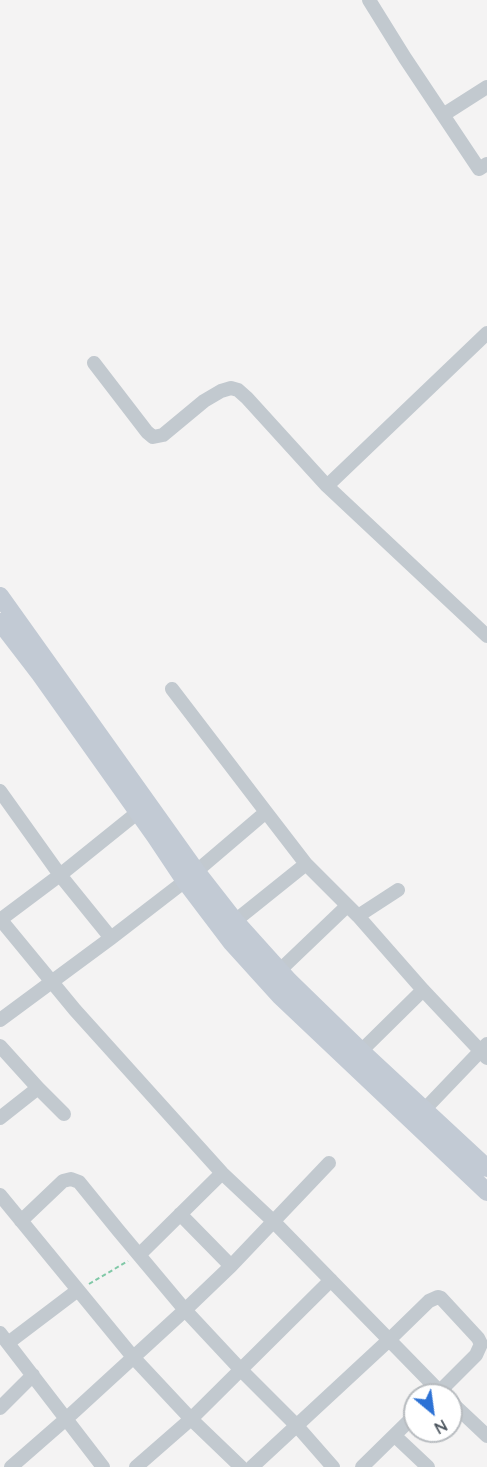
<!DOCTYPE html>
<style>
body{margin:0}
#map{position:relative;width:487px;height:1467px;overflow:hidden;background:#f4f3f3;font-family:Quicksand,sans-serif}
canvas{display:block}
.north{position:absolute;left:403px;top:1383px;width:60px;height:60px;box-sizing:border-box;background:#fff;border:2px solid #b7bbbf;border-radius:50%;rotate:151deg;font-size:16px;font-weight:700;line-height:24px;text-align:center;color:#4c555e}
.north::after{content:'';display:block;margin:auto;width:21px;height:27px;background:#2d72d5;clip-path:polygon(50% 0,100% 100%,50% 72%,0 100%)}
</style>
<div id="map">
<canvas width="487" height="1467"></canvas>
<div class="north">N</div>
</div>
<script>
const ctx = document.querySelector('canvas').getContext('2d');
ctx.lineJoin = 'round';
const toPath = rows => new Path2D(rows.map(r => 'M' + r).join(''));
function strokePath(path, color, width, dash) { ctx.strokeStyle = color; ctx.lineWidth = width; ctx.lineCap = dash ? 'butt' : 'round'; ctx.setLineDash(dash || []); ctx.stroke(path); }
strokePath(toPath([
 [89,1284,128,1261]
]), '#81c8a7', 2, [4.5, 3]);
strokePath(toPath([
 [369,0,405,58,479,169,487,164],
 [443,115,487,87],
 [487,333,327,486,487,636],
 [94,363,147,432,153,437,163,435,204,401,221,391,231,388,238,390,247,398,327,486],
 [172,689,266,812],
 [0,791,60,875,111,938],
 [358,916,398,890],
 [0,919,75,1010,222,1173,273,1221,443,1395],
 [0,920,60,875,137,813],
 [235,921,306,864],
 [279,971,347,906],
 [0,1020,111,938,185,881,266,812,306,864,358,916,423,990,487,1058],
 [0,1046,38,1088,64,1114],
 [354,1058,423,990],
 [424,1110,487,1044],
 [0,1118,38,1088],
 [0,1195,133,1357,191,1419,241,1467],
 [180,1214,231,1266],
 [21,1221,63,1181,71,1179,79,1182,118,1230,185,1310,241,1370,297,1426,333,1467],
 [139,1255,222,1173],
 [0,1333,103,1467],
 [8,1343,78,1290],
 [451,1402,487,1436],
 [0,1408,33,1375],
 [395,1436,428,1467],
 [11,1467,66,1419,185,1310,231,1266,329,1163],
 [136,1467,191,1419,331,1280],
 [252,1467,389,1340,429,1301,438,1297,441,1298,478,1338,481,1344,476,1355,436,1395],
 [362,1467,415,1415]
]), '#c2c9cf', 14);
strokePath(toPath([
 [0,596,196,871,235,921,289,981,361,1051,487,1168],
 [0,622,40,674,155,836,185,881,232,943,280,996,487,1192]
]), '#c2cad4', 18);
</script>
